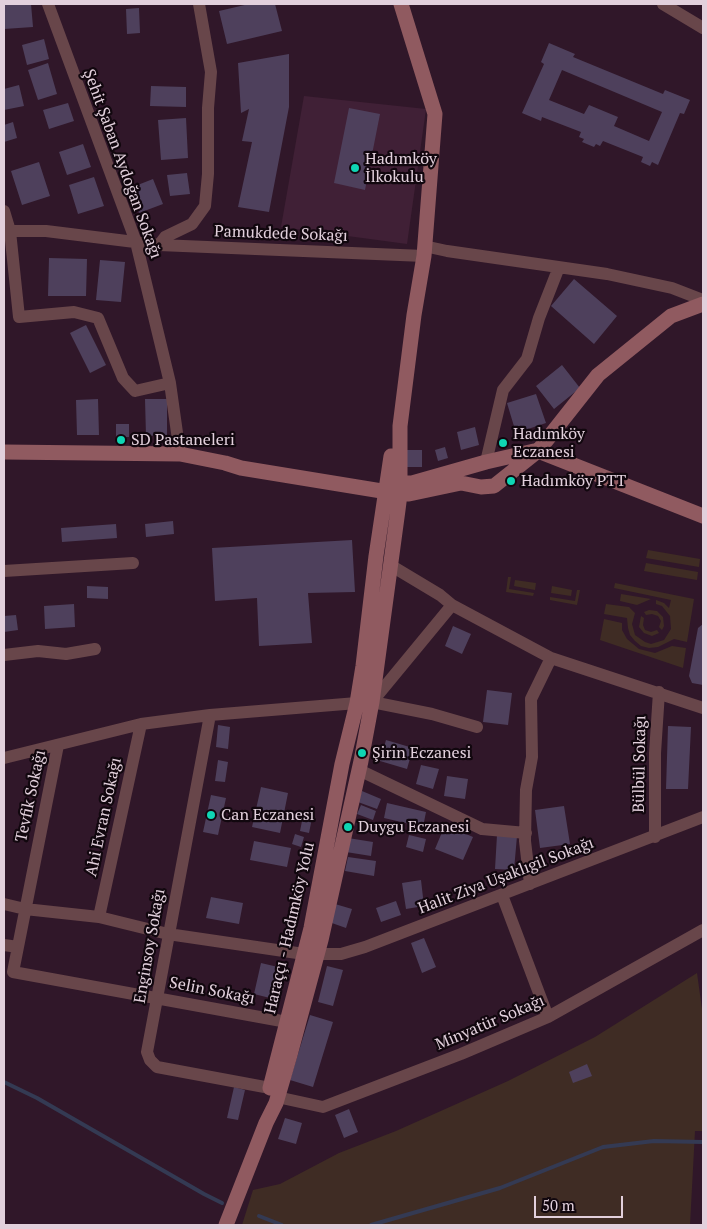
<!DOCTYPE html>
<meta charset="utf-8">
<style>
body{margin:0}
#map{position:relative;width:707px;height:1229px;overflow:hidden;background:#301729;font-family:"PT Serif",serif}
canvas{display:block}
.frame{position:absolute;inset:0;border:5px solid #e2d0dc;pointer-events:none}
.scale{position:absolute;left:534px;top:1196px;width:89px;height:22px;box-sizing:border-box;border:2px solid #e2d0dc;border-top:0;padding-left:6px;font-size:15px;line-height:18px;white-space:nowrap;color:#e2d0dc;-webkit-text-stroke:4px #11070e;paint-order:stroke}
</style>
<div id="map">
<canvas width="707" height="1229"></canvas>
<div class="frame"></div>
<div class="scale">50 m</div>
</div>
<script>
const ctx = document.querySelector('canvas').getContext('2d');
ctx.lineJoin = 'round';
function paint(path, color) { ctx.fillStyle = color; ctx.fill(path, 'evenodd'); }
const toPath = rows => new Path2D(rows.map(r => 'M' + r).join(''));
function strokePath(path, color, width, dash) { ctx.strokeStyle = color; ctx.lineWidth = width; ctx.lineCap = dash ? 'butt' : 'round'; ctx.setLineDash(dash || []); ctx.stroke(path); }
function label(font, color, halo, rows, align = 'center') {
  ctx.font = font + ' "PT Serif",serif'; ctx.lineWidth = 4.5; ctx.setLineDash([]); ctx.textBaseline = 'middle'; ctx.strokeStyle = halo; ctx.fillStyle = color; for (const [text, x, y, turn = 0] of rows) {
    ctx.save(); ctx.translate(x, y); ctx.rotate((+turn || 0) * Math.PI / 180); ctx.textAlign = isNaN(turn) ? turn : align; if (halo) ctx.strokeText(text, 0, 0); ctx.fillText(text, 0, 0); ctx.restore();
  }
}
paint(toPath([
 [304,96,426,109,407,244,281,227]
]), '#402036');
paint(toPath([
 [648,550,700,559,699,567,646,558],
 [646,563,698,572,697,580,644,571],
 [508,577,511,577,509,589,534,593,533,596,506,592],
 [515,580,536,583,535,590,514,586],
 [615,583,694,599,687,642,674,639,658,647,649,648,641,646,635,641,630,635,628,628,627,618,604,614,606,604,629,607,635,613,632,624,635,635,645,642,651,644,664,640,671,629,670,616,662,606,656,604,656,600,664,603,669,608,671,600,614,588],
 [552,586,572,590,571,596,551,593],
 [577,590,580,590,577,605,550,600,550,597,575,601],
 [621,594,651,599,637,605,620,601],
 [649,610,657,611,663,617,664,626,662,630,659,627,661,621,658,616,652,614,646,615,644,612],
 [641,616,644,618,643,625,645,630,651,632,657,630,659,633,652,636,644,633,639,627],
 [604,619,622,623,622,630,627,639,639,649,655,653,672,646,686,648,683,668,600,640],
 [697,973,703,1016,703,1131,695,1131,690,1225,242,1225,253,1190,280,1184,339,1153,396,1131,508,1081,595,1037]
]), '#3f2c24');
strokePath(toPath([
 [4,1082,37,1098,204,1194,222,1203],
 [259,1216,282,1225],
 [371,1225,500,1188,603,1147,654,1141,703,1142]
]), '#343a53', 4);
paint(toPath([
 [4,4,31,4,33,27,4,29],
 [249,4,275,4,282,31,227,44,219,11],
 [139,8,140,33,127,34,126,9],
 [44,39,49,59,27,65,22,45],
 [549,43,575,54,573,57,663,94,665,90,690,100,684,114,680,113,658,165,652,162,650,166,641,162,643,157,603,141,600,146,596,144,594,147,582,142,584,139,579,137,581,132,542,117,541,121,522,113,544,64,541,62],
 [562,70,662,112,649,141,614,126,618,117,589,105,584,114,549,100],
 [289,54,289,107,269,212,238,207,252,142,242,141,249,109,241,113,238,63],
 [48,63,57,94,38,100,28,70],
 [19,85,24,106,4,110,4,89],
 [151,86,186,87,186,107,150,106],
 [68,103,74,121,49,129,43,110],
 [349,108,380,114,365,190,334,183],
 [186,118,188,158,161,160,158,120],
 [13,122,17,138,4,142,4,125],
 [83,144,91,167,67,175,59,152],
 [39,162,50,196,22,205,11,171],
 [187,173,190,194,170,196,167,175],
 [94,177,104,206,78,214,69,185],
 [153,179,163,204,139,213,130,188],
 [49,258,87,259,86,296,48,296],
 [100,260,125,262,121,302,96,300],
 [574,279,617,316,594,344,551,306],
 [86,325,106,365,90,373,70,333],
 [562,365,580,388,554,409,536,386],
 [536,394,546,423,516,433,507,403],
 [98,399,99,435,77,435,76,400],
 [145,399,167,399,167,435,146,436],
 [116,424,129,424,129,437,116,437],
 [475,427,479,445,461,450,457,432],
 [445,447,448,458,438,461,435,450],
 [406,450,422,450,422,467,406,467],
 [173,521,174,534,146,537,145,524],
 [116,524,117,538,62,542,61,528],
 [352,540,355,592,308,593,312,643,259,646,257,598,215,601,212,548],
 [87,586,108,587,108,599,87,598],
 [74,604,75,627,45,629,44,606],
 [16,615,18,630,4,632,4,616],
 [703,624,703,685,692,683,689,676,698,628],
 [453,626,471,634,462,654,445,646],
 [487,690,512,693,508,725,483,722],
 [218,725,230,727,228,749,216,747],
 [668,726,691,727,688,789,666,789],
 [386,740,413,748,407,769,380,761],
 [218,760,228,762,225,782,215,781],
 [421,765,439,769,433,789,416,784],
 [447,776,468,779,465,799,444,796],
 [261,787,288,793,280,833,252,827],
 [362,791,381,799,377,809,358,802],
 [211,795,226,798,218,835,203,832],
 [387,803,426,812,423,827,384,818],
 [361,805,376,811,373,820,357,814],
 [564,806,570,844,540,848,535,810],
 [303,816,312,818,309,833,300,831],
 [445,825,473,837,463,860,435,849],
 [295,834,304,837,301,847,292,844],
 [409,835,426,839,423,852,406,847],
 [497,835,517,836,514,870,495,869],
 [348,838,373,842,371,856,346,852],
 [254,841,291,848,287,867,250,860],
 [348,857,376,861,374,876,345,871],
 [421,880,424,906,406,909,402,883],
 [211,897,243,903,239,924,206,918],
 [396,901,401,915,381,922,376,908],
 [335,904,352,909,346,928,329,922],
 [424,938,436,967,422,973,411,943],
 [261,963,278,967,270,998,254,994],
 [327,966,343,970,333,1006,318,1002],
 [310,1015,333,1022,313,1087,290,1080],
 [587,1064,592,1076,573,1083,569,1072],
 [234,1087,245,1090,238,1120,227,1118],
 [349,1109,358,1132,344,1138,335,1115],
 [285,1118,302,1123,296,1144,278,1139]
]), '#4e405c');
strokePath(toPath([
 [48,4,136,242,170,383,180,454],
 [663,4,703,28],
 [4,211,10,231,19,317,74,312,98,318,123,378,135,391,170,383],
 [4,231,46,231,159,245,424,256],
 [159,245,165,237,192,224,205,206,208,174,208,108,211,72,199,4],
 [424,246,447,251,607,274,672,288,703,300],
 [486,462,503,390,527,359,539,318,559,267],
 [390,565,440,595,452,605,551,658,703,708],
 [4,571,133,563],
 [452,605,372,702,432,714,477,727],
 [4,655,38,651,66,654,95,649],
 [210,715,147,1052,150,1060,157,1067,270,1088],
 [58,745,13,972,287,1022],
 [4,758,141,724,210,715,357,703],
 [359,770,482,829,526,833],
 [655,837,655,753,659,692],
 [530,884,525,841,526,790,532,757,531,699,551,658],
 [502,895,548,1017],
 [4,904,25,909,99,917,168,934,304,954],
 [99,917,141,724],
 [4,945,18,947],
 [317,954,341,954,365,947,703,817],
 [277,1097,323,1107,461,1054,548,1017,703,930]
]), '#68464a', 12);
strokePath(toPath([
 [538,451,703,516],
 [4,452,180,454,225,463,241,468,400,494,409,494,461,483,481,487,494,486,538,451,598,375,671,316,703,304],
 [392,483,412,483,486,462,534,451],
 [270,1088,311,928,342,764,357,703,363,666,376,556,391,456],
 [226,1225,266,1123,276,1103,290,1055,321,940,361,761,372,702,398,510,400,494,400,426,414,315,424,256,435,114,401,4]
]), '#905a60', 15);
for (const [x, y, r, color] of [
 [355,168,5,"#0fd5b4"],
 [121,440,5,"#0fd5b4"],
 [503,443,5,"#0fd5b4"],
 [511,481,5,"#0fd5b4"],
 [362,753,5,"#0fd5b4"],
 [211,815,5,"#0fd5b4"],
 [348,827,5,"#0fd5b4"]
]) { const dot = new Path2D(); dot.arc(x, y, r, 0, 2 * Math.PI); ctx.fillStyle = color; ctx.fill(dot); strokePath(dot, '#11070e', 2); }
label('16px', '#e2d0dc', '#11070e', [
 ["Hadımköy",365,159],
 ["İlkokulu",365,177],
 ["Hadımköy",513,434],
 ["Eczanesi",513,452],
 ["SD Pastaneleri",131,440],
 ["Hadımköy PTT",521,481],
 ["Şirin Eczanesi",372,753],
 ["Can Eczanesi",221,815],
 ["Duygu Eczanesi",358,827]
], 'left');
label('16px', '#e2d0dc', '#11070e', [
 ["Şehit Şaban Aydoğan Sokağı",122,164,70],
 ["Pamukdede Sokağı",281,234,2],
 ["Bülbül Sokağı",640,764,-89],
 ["Tevfik Sokağı",31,796,-78],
 ["Ahi Evran Sokağı",104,817,-78],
 ["Halit Ziya Uşaklıgil Sokağı",506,876,-21],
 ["Haraççı - Hadımköy Yolu",290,928,-77],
 ["Enginsoy Sokağı",150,946,-80],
 ["Selin Sokağı",212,991,11],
 ["Minyatür Sokağı",490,1023,-23]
]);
</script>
